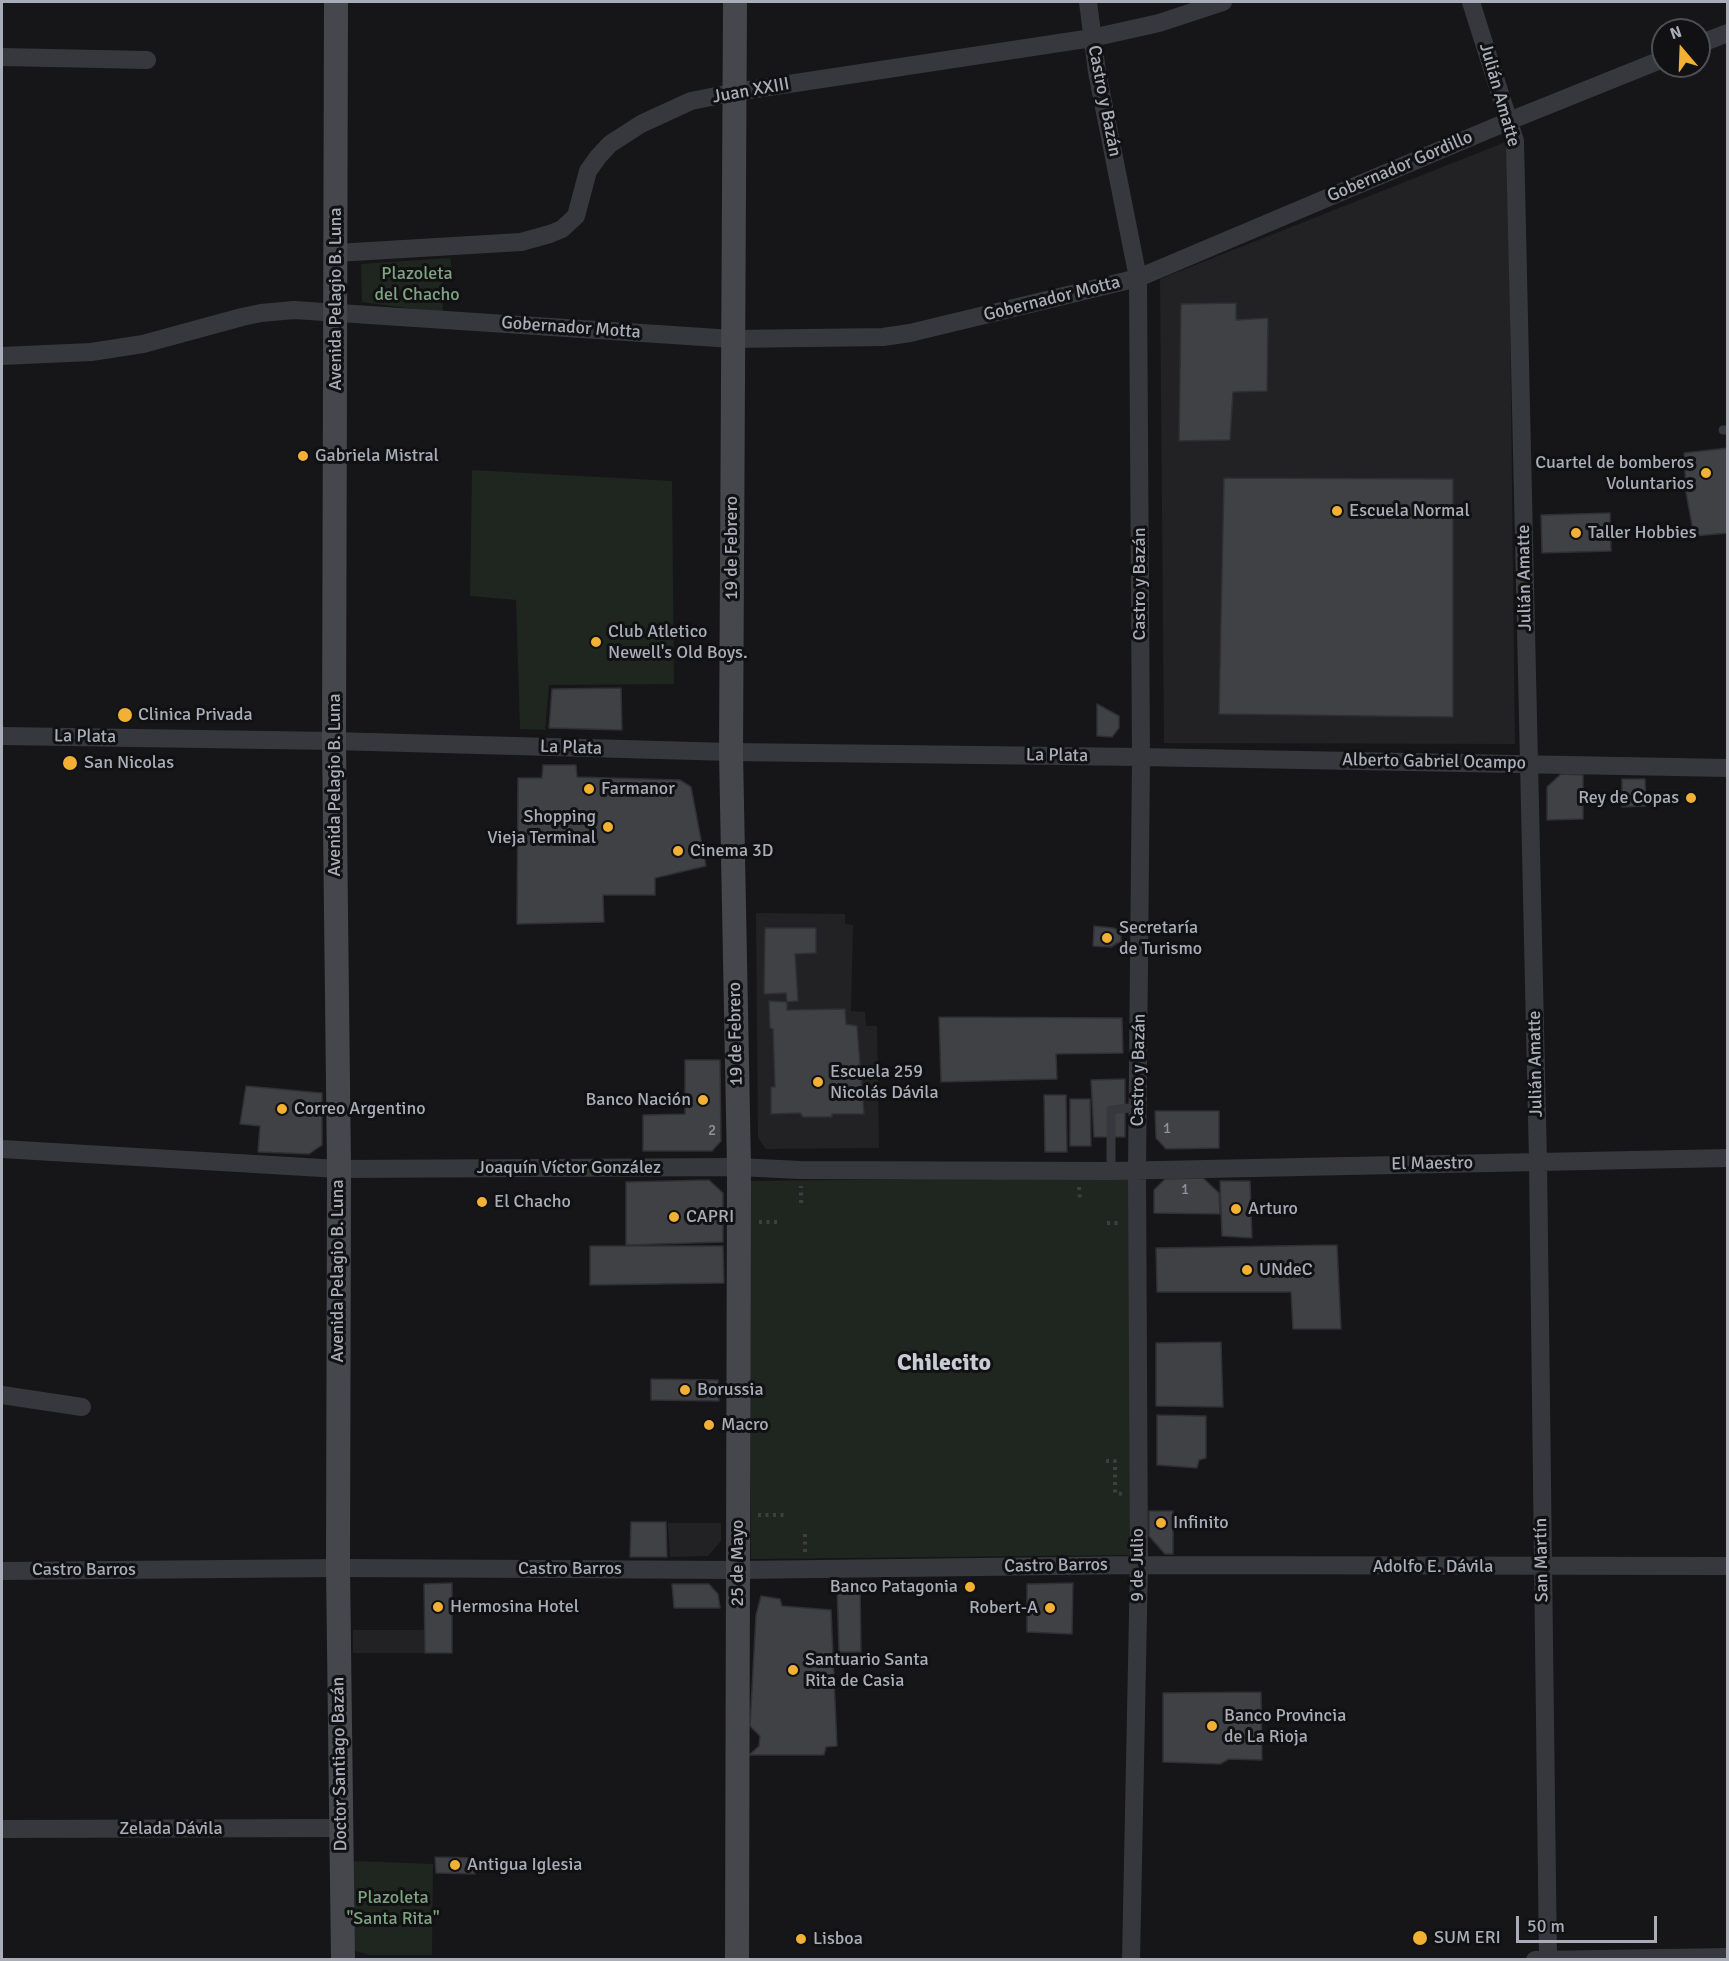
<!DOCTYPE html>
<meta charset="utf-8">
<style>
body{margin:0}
#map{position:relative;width:1729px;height:1961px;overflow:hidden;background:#161618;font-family:Signika,sans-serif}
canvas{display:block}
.frame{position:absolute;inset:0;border:3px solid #a8adb8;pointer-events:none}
.north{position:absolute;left:1651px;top:18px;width:60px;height:60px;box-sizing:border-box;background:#111113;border:2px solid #4d4f55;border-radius:50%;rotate:341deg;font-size:16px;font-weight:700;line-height:24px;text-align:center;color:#a8adb8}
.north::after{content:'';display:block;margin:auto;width:21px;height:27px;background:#f2b134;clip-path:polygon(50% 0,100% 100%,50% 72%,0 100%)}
.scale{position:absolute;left:1516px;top:1916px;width:141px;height:27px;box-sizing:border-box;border:3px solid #a8adb8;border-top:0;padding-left:8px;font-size:18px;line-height:21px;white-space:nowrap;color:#a8adb8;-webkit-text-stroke:4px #111113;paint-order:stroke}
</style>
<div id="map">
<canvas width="1729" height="1961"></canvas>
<div class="frame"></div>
<div class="north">N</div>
<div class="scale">50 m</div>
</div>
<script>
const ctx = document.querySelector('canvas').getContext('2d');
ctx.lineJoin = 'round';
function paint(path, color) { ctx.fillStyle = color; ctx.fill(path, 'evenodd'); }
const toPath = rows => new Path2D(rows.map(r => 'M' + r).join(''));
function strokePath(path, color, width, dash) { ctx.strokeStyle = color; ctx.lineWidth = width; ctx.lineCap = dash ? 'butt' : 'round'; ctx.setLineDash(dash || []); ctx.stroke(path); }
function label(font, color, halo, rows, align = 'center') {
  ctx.font = font + ' Signika,sans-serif'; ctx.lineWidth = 6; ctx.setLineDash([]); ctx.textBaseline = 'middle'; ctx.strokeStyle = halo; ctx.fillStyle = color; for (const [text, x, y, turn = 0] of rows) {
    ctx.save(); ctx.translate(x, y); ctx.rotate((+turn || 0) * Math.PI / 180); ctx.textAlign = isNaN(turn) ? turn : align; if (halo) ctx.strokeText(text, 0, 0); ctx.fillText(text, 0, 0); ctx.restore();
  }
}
paint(toPath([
 [1508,141,1515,744,1164,743,1160,279],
 [756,913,845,914,845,924,853,925,851,1011,865,1012,866,1026,877,1026,879,1148,766,1149,758,1138],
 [668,1523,721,1523,721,1541,708,1556,670,1557],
 [353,1630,425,1630,425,1653,353,1653]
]), '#222225');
paint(toPath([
 [450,258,452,269,442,271,443,313,362,302,361,264],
 [472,470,672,481,674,684,549,685,545,730,520,729,516,600,470,596],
 [1129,1177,1132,1555,751,1559,748,1181],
 [353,1861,433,1864,432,1955,369,1955,355,1951,353,1937]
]), '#1e261f');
const building = toPath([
 [1236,303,1236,320,1268,318,1267,391,1233,392,1230,440,1179,441,1181,304,1236,303],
 [1728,448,1728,533,1694,536,1686,492,1684,453,1728,448],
 [1224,478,1453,479,1453,717,1219,714,1224,478],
 [1610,513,1611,551,1542,553,1541,515,1610,513],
 [621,688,622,730,549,728,552,689,621,688],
 [1097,704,1119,716,1119,728,1112,737,1097,736,1097,704],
 [543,765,576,765,577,777,680,780,691,787,706,866,655,878,655,895,603,895,604,922,517,924,518,778,542,778,543,765],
 [1561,774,1583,775,1583,819,1547,820,1547,787,1561,774],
 [1622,779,1645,779,1646,806,1622,807,1622,779],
 [1094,926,1113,928,1118,930,1121,935,1121,941,1111,947,1093,946,1094,926],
 [765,928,816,928,816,953,795,954,798,1001,787,1002,786,993,764,994,765,928],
 [769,1001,787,1002,787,1010,845,1009,846,1024,857,1026,864,1114,832,1114,832,1117,803,1117,800,1113,771,1114,771,1087,775,1087,773,1029,770,1028,769,1001],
 [939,1017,1122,1018,1123,1053,1056,1054,1057,1079,941,1082,939,1017],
 [685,1060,720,1060,721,1141,712,1151,643,1151,643,1115,685,1114,685,1060],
 [1125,1079,1125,1137,1094,1137,1091,1080,1125,1079],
 [246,1086,322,1093,322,1145,309,1154,258,1152,260,1126,240,1124,246,1086],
 [1044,1095,1066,1095,1067,1152,1045,1152,1044,1095],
 [1070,1099,1090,1099,1091,1146,1070,1146,1070,1099],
 [1155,1111,1219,1111,1219,1148,1166,1149,1156,1138,1155,1111],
 [1203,1178,1219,1193,1220,1214,1154,1213,1154,1190,1165,1179,1203,1178],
 [709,1180,723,1193,723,1242,626,1245,626,1182,709,1180],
 [1220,1181,1250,1181,1252,1238,1222,1236,1220,1181],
 [1337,1245,1341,1329,1293,1329,1291,1292,1157,1292,1156,1248,1337,1245],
 [590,1246,723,1246,724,1283,590,1285,590,1246],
 [1221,1342,1223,1407,1156,1406,1156,1343,1221,1342],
 [651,1379,718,1380,719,1401,651,1400,651,1379],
 [1157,1415,1206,1416,1206,1458,1199,1460,1197,1468,1157,1465,1157,1415],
 [1149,1511,1173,1511,1173,1554,1165,1554,1149,1536,1149,1511],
 [631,1522,666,1522,667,1557,630,1557,631,1522],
 [452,1583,452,1653,425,1653,424,1584,452,1583],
 [860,1583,861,1652,839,1652,837,1584,860,1583],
 [1073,1583,1072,1634,1027,1632,1027,1584,1073,1583],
 [672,1584,709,1584,718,1594,720,1608,674,1608,672,1584],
 [761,1596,780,1599,782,1606,831,1610,837,1746,826,1747,824,1755,749,1755,759,1746,760,1736,750,1726,756,1615,761,1596],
 [1261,1692,1262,1760,1229,1759,1220,1764,1163,1762,1163,1693,1261,1692],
 [435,1857,474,1858,475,1874,436,1873,435,1857]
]);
paint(building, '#404145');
strokePath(building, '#303034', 1.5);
strokePath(toPath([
 [1079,1187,1080,1201],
 [801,1203,801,1186],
 [759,1222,779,1222],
 [1107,1223,1121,1223],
 [1106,1461,1115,1461,1115,1493,1122,1494],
 [758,1515,784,1515],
 [805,1534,805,1552]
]), '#3d3f44', 4, [3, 4.5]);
strokePath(toPath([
 [1723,430,1728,430],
 [1111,1171,1111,1110,1138,1107]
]), '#37383d', 9);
strokePath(toPath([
 [1088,2,1097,72,1138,278,1141,757,1137,1170,1139,1565,1131,1960],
 [1471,2,1515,141,1538,1161,1548,1960],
 [1699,44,1728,33],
 [2,57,147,60],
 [336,253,521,242,550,234,562,229,576,216,588,171,598,157,610,144,641,124,691,101,736,92,1092,38,1159,23,1223,2],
 [2,356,91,352,143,344,242,317,261,313,294,310,733,339,883,337,910,333,1138,278,1509,121,1663,59],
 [2,736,334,741,731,752,1141,757,1728,768],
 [2,1149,339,1169,739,1167,800,1170,1111,1171,1728,1158],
 [2,1395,82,1407],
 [2,1571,338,1568,738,1570,1139,1565,1728,1566],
 [2,1829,340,1828],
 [1535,1960,1728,1957]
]), '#37383d', 18);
strokePath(toPath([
 [336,2,334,741,339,1169,338,1568,343,1960],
 [735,2,731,752,739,1167,737,1960]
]), '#45474d', 24);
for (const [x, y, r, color] of [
 [303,456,6,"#f2b134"],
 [1706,473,6,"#f2b134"],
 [1337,511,6,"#f2b134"],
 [1576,533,6,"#f2b134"],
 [596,642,6,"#f2b134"],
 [125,715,8,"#f2b134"],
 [70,763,8,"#f2b134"],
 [589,789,6,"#f2b134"],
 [1691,798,6,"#f2b134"],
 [608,827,6,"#f2b134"],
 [678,851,6,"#f2b134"],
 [1107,938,6,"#f2b134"],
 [818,1082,6,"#f2b134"],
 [703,1100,6,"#f2b134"],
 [282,1109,6,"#f2b134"],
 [482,1202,6,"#f2b134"],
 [1236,1209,6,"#f2b134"],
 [674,1217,6,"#f2b134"],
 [1247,1270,6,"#f2b134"],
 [685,1390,6,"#f2b134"],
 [709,1425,6,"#f2b134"],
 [1161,1523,6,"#f2b134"],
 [970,1587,6,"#f2b134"],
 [438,1607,6,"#f2b134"],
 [1050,1608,6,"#f2b134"],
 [793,1670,6,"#f2b134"],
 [1212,1726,6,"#f2b134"],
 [455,1865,6,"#f2b134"],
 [1420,1938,8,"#f2b134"],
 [801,1939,6,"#f2b134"]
]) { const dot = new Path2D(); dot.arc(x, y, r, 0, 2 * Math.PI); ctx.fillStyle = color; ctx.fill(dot); strokePath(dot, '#111113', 2); }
label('15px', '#8e929b', null, [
 ["1",1167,1129],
 ["2",712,1131],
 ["1",1185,1190]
]);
label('18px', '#a8adb8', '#111113', [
 ["Juan XXIII",751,91,-10],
 ["Julián Amatte",1499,95,74],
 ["Castro y Bazán",1104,101,79],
 ["Gobernador Gordillo",1400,167,-23],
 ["Avenida Pelagio B. Luna",336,299,-90],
 ["Gobernador Motta",1052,299,-14],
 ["Gobernador Motta",571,328,4],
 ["19 de Febrero",732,548,-90],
 ["Julián Amatte",1525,578,-91],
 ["Castro y Bazán",1140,584,-90],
 ["La Plata",85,737,1],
 ["La Plata",571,748,2],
 ["La Plata",1057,756,1],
 ["Alberto Gabriel Ocampo",1434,762,1],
 ["Avenida Pelagio B. Luna",335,785,-90],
 ["19 de Febrero",736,1034,-91],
 ["Julián Amatte",1536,1064,-91],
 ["Castro y Bazán",1139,1070,-89],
 ["El Maestro",1432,1164,-1],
 ["Joaquín Víctor González",569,1168],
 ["Avenida Pelagio B. Luna",338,1271,-90],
 ["San Martín",1542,1560,-91],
 ["25 de Mayo",738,1563,-90],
 ["9 de Julio",1138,1565,-90],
 ["Castro Barros",1056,1566,-1],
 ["Adolfo E. Dávila",1433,1567],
 ["Castro Barros",570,1569],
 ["Castro Barros",84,1570],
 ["Doctor Santiago Bazán",340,1764,-91],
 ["Zelada Dávila",171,1829]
]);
label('18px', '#7fa381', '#111113', [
 ["Plazoleta",417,274],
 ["del Chacho",417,295],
 ["Plazoleta",393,1898],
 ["\"Santa Rita\"",393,1919]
]);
label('18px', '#a8adb8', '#111113', [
 ["Gabriela Mistral",315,456],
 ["Cuartel de bomberos",1694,463,"right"],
 ["Voluntarios",1694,484,"right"],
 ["Escuela Normal",1349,511],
 ["Taller Hobbies",1588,533],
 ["Club Atletico",608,632],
 ["Newell's Old Boys.",608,653],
 ["Clinica Privada",138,715],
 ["San Nicolas",84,763],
 ["Farmanor",601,789],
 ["Rey de Copas",1679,798,"right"],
 ["Shopping",596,817,"right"],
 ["Vieja Terminal",596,838,"right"],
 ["Cinema 3D",690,851],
 ["Secretaría",1119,928],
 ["de Turismo",1119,949],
 ["Escuela 259",830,1072],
 ["Nicolás Dávila",830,1093],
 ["Banco Nación",691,1100,"right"],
 ["Correo Argentino",294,1109],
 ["El Chacho",494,1202],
 ["Arturo",1248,1209],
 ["CAPRI",686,1217],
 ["UNdeC",1259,1270],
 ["Borussia",697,1390],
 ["Macro",721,1425],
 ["Infinito",1173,1523],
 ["Banco Patagonia",958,1587,"right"],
 ["Hermosina Hotel",450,1607],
 ["Robert-A",1038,1608,"right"],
 ["Santuario Santa",805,1660],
 ["Rita de Casia",805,1681],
 ["Banco Provincia",1224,1716],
 ["de La Rioja",1224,1737],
 ["Antigua Iglesia",467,1865],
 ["SUM ERI",1434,1938],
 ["Lisboa",813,1939]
], 'left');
label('bold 24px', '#c9ccd4', '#111113', [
 ["Chilecito",944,1364]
]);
</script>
